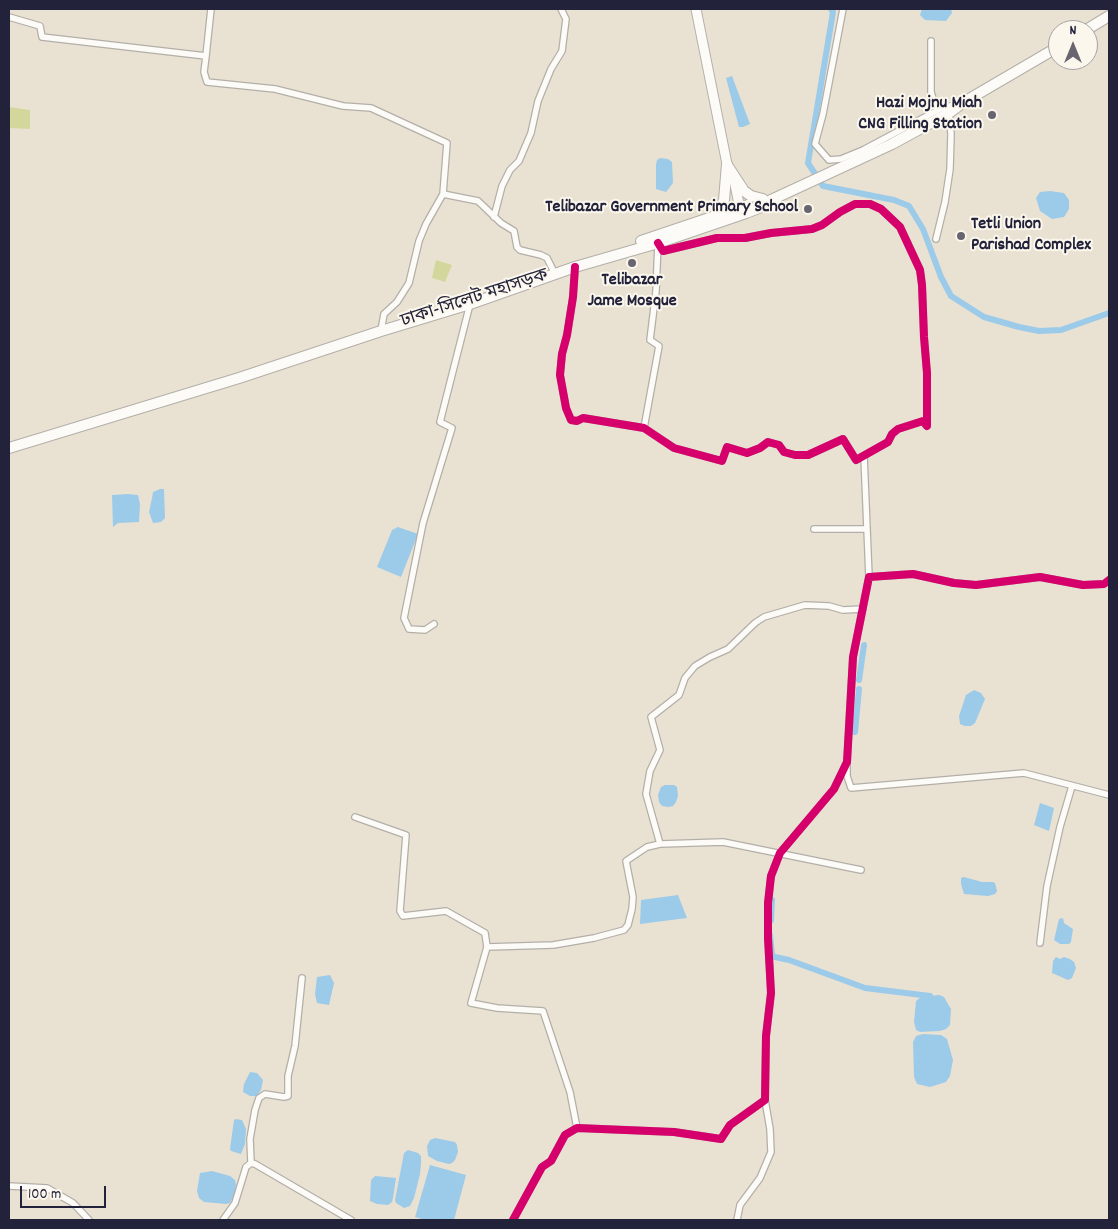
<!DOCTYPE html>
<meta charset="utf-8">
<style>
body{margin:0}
#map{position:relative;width:1118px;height:1229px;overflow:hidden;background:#e9e2d3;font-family:Dekko,sans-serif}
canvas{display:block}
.frame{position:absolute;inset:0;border:10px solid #22223b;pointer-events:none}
.north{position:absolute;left:1048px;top:20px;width:50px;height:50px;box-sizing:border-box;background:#fbf7ec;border:1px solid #a4a2a5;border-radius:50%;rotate:0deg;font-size:14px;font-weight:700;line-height:20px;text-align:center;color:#22223b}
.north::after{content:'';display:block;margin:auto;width:18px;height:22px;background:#686570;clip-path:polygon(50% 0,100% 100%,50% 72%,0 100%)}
.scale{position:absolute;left:20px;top:1186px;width:86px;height:22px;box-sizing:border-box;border:2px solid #22223b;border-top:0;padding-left:6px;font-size:15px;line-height:18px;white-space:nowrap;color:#22223b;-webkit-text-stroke:4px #fbf7ec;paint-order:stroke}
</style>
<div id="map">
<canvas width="1118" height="1229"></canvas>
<div class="frame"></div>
<div class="north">N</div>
<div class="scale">100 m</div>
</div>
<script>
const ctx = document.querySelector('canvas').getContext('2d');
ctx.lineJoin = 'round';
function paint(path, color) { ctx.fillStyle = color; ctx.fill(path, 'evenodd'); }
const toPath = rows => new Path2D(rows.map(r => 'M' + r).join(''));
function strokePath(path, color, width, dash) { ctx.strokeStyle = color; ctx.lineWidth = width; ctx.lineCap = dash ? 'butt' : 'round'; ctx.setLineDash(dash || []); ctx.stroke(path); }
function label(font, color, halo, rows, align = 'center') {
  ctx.font = font + ' Dekko,"Noto Sans Bengali",sans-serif'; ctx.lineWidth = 4; ctx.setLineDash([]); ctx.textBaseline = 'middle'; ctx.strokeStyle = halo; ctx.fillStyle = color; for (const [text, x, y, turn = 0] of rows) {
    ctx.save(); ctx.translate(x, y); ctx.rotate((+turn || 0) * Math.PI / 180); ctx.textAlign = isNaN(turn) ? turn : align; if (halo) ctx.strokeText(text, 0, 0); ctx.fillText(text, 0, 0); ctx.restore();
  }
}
paint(toPath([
 [9,107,30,110,30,129,9,128],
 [436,260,452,265,445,282,432,278]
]), '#d3d79c');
paint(toPath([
 [922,9,951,9,952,13,946,21,925,20,920,15],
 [732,76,750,124,743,127,739,127,726,78],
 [660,158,668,159,672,162,673,183,666,192,656,189,656,165,657,160],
 [1050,191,1064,193,1069,200,1069,209,1064,217,1052,219,1040,211,1036,198,1040,192],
 [160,489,164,489,165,518,161,522,153,523,149,512,152,498,153,492],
 [128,494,138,495,140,504,139,522,118,523,113,527,112,495],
 [398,527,418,534,401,577,377,567,392,530],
 [974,690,981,693,985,699,975,723,971,726,965,726,960,724,959,716,966,695],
 [665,785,674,785,677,787,678,796,676,802,673,806,669,807,662,806,659,802,658,795,661,787],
 [1040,803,1054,808,1049,831,1034,825],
 [964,877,982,882,993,882,995,883,997,891,995,894,988,896,964,894,961,884,961,878],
 [678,895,687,918,640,924,641,900],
 [1063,918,1064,923,1073,929,1071,942,1069,944,1060,944,1054,940,1059,919],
 [1056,957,1060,959,1064,957,1070,959,1074,962,1076,968,1072,978,1068,980,1052,973,1053,961],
 [330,975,334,983,329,1005,317,1003,315,994,317,977],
 [939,995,944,997,951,1009,950,1025,946,1029,940,1031,920,1032,916,1030,914,1022,916,1001,921,997],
 [923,1034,941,1035,947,1039,953,1060,950,1076,946,1082,930,1087,917,1084,914,1077,913,1042,916,1036],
 [250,1072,257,1073,263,1080,261,1090,257,1096,250,1096,243,1092,244,1084],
 [236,1119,242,1120,246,1129,245,1144,241,1154,231,1151,230,1149,234,1120],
 [435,1138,455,1142,457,1145,458,1152,455,1160,452,1163,449,1164,437,1161,428,1156,427,1146,430,1140],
 [408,1150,418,1153,421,1156,421,1163,420,1174,414,1198,410,1206,404,1208,396,1203,395,1200,404,1153],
 [430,1165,466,1175,454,1220,425,1220,415,1217],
 [212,1171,230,1176,235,1180,236,1185,235,1193,230,1203,226,1204,204,1202,199,1198,197,1191,200,1173],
 [375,1176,396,1178,393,1198,392,1202,388,1205,377,1204,370,1201,371,1180]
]), '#9ccae9');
strokePath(toPath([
 [831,9,833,12,808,163,823,186,894,200,909,206,923,229,941,277,951,296,984,317,1019,327,1039,331,1061,330,1109,313],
 [859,680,864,645],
 [855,732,859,689],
 [771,920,772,900],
 [770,935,772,955,775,957,789,960,865,988,930,996]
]), '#9ccae9', 6);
const minor = toPath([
 [843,9,823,114,815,144,829,160,841,159,863,150,940,109,957,104],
 [9,17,40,26,42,37,206,56,204,72,207,82,275,89,343,106,371,108,447,143,443,194,426,224,419,241,409,283,397,302,384,314,381,331],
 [931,41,931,92,935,105,940,109],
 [206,56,211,9],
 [443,194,478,201,501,223,514,231,517,247,520,250,541,255,547,258,555,274],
 [494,217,502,186,510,170,519,161,531,133,538,101,551,69,562,51,566,19,561,9],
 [936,239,945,202,950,169,951,134,949,113],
 [575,267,573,297,567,335,562,354,560,375,566,408,571,420,577,421,583,418,644,428,674,448,722,461,727,447,747,453,760,448,768,442,779,445,784,452,795,455,808,455,843,439,856,460,888,442,892,434,898,429,923,421,927,426,927,373,924,337,922,285,920,270,900,227,881,209,870,204,855,204,840,212,822,225,812,229,771,233,745,238,717,238,663,251,658,243],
 [644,428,659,346,650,340,656,291,658,243],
 [864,456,869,577],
 [814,529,866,529],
 [434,624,425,630,409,629,404,618,423,523,452,428,440,422,470,304],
 [847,764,847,776,851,788,1024,773,1109,795],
 [355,817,406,835,400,911,403,916,446,911,485,933,487,947,471,1003,497,1008,543,1011,570,1092,577,1128],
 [660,844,646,794,650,771,660,750,651,717,679,695,685,678,695,666,710,657,728,649,755,623,764,617,805,605,829,606,843,610,863,609],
 [1040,943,1047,886,1060,827,1072,786],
 [487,947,553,945,594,938,624,930,628,925,632,909,633,897,626,861,647,847,660,844,723,842,861,870],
 [251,1163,250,1139,255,1110,259,1098,265,1094,284,1097,288,1096,288,1076,295,1046,302,978],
 [9,1186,47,1188,73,1203,89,1220],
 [223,1220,235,1203,246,1167,251,1163,255,1164,351,1220],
 [513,1220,542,1167,551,1161,565,1135,577,1128,674,1132,721,1139,730,1125,765,1100,766,1036,771,993,768,938,768,903,771,876,780,853,834,789,847,762,853,657,869,577,913,574,954,583,976,585,1040,577,1083,585,1104,584,1109,580],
 [737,1220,740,1205,760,1178,771,1152,770,1129,765,1100]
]);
const primary = toPath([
 [696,9,727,164,730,174,734,180,739,204,736,213]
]);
const trunk = toPath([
 [1086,30,1109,16],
 [727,165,744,191,751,196,763,199],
 [713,217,719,211,724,200,727,164],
 [641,241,748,205],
 [9,448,239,378,381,331,470,304,575,267,658,243,746,213,764,206,771,200,892,144,949,113,964,102,1058,47]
]);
strokePath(minor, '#b3afa8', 8);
strokePath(primary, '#b3afa8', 11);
strokePath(trunk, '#b3afa8', 12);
strokePath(minor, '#fcfbf8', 5.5);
strokePath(primary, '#fcfbf8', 9);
strokePath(trunk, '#fcfbf8', 10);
strokePath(toPath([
 [575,267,573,297,567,335,562,354,560,375,566,408,571,420,577,421,583,418,644,428,674,448,722,461,727,447,747,453,760,448,768,442,779,445,784,452,795,455,808,455,843,439,856,460,888,442,892,434,898,429,923,421,927,426,927,373,924,337,922,285,920,270,900,227,881,209,870,204,855,204,840,212,822,225,812,229,771,233,745,238,717,238,663,251,658,243],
 [513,1220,542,1167,551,1161,565,1135,577,1128,674,1132,721,1139,730,1125,765,1100,766,1036,771,993,768,938,768,903,771,876,780,853,834,789,847,762,853,657,869,577,913,574,954,583,976,585,1040,577,1083,585,1104,584,1109,580]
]), '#d6006c', 8);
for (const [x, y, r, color] of [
 [992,115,5,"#686570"],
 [808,209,5,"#686570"],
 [961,236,5,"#686570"],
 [632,263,5,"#686570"]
]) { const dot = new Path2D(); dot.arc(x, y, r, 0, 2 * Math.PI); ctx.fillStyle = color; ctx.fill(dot); strokePath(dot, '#fbf7ec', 2); }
label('bold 18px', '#22223b', '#fbf7ec', [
 ["Hazi Mojnu Miah",982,105],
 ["CNG Filling Station",982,126],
 ["Telibazar Government Primary School",798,209],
 ["Tetli Union",971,226,"left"],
 ["Parishad Complex",971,247,"left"],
 ["Telibazar",632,282,"center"],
 ["Jame Mosque",632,303,"center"]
], 'right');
label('18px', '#22223b', '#fbf7ec', [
 ["ঢাকা-সিলেট মহাসড়ক",475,300,-18]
]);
</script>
